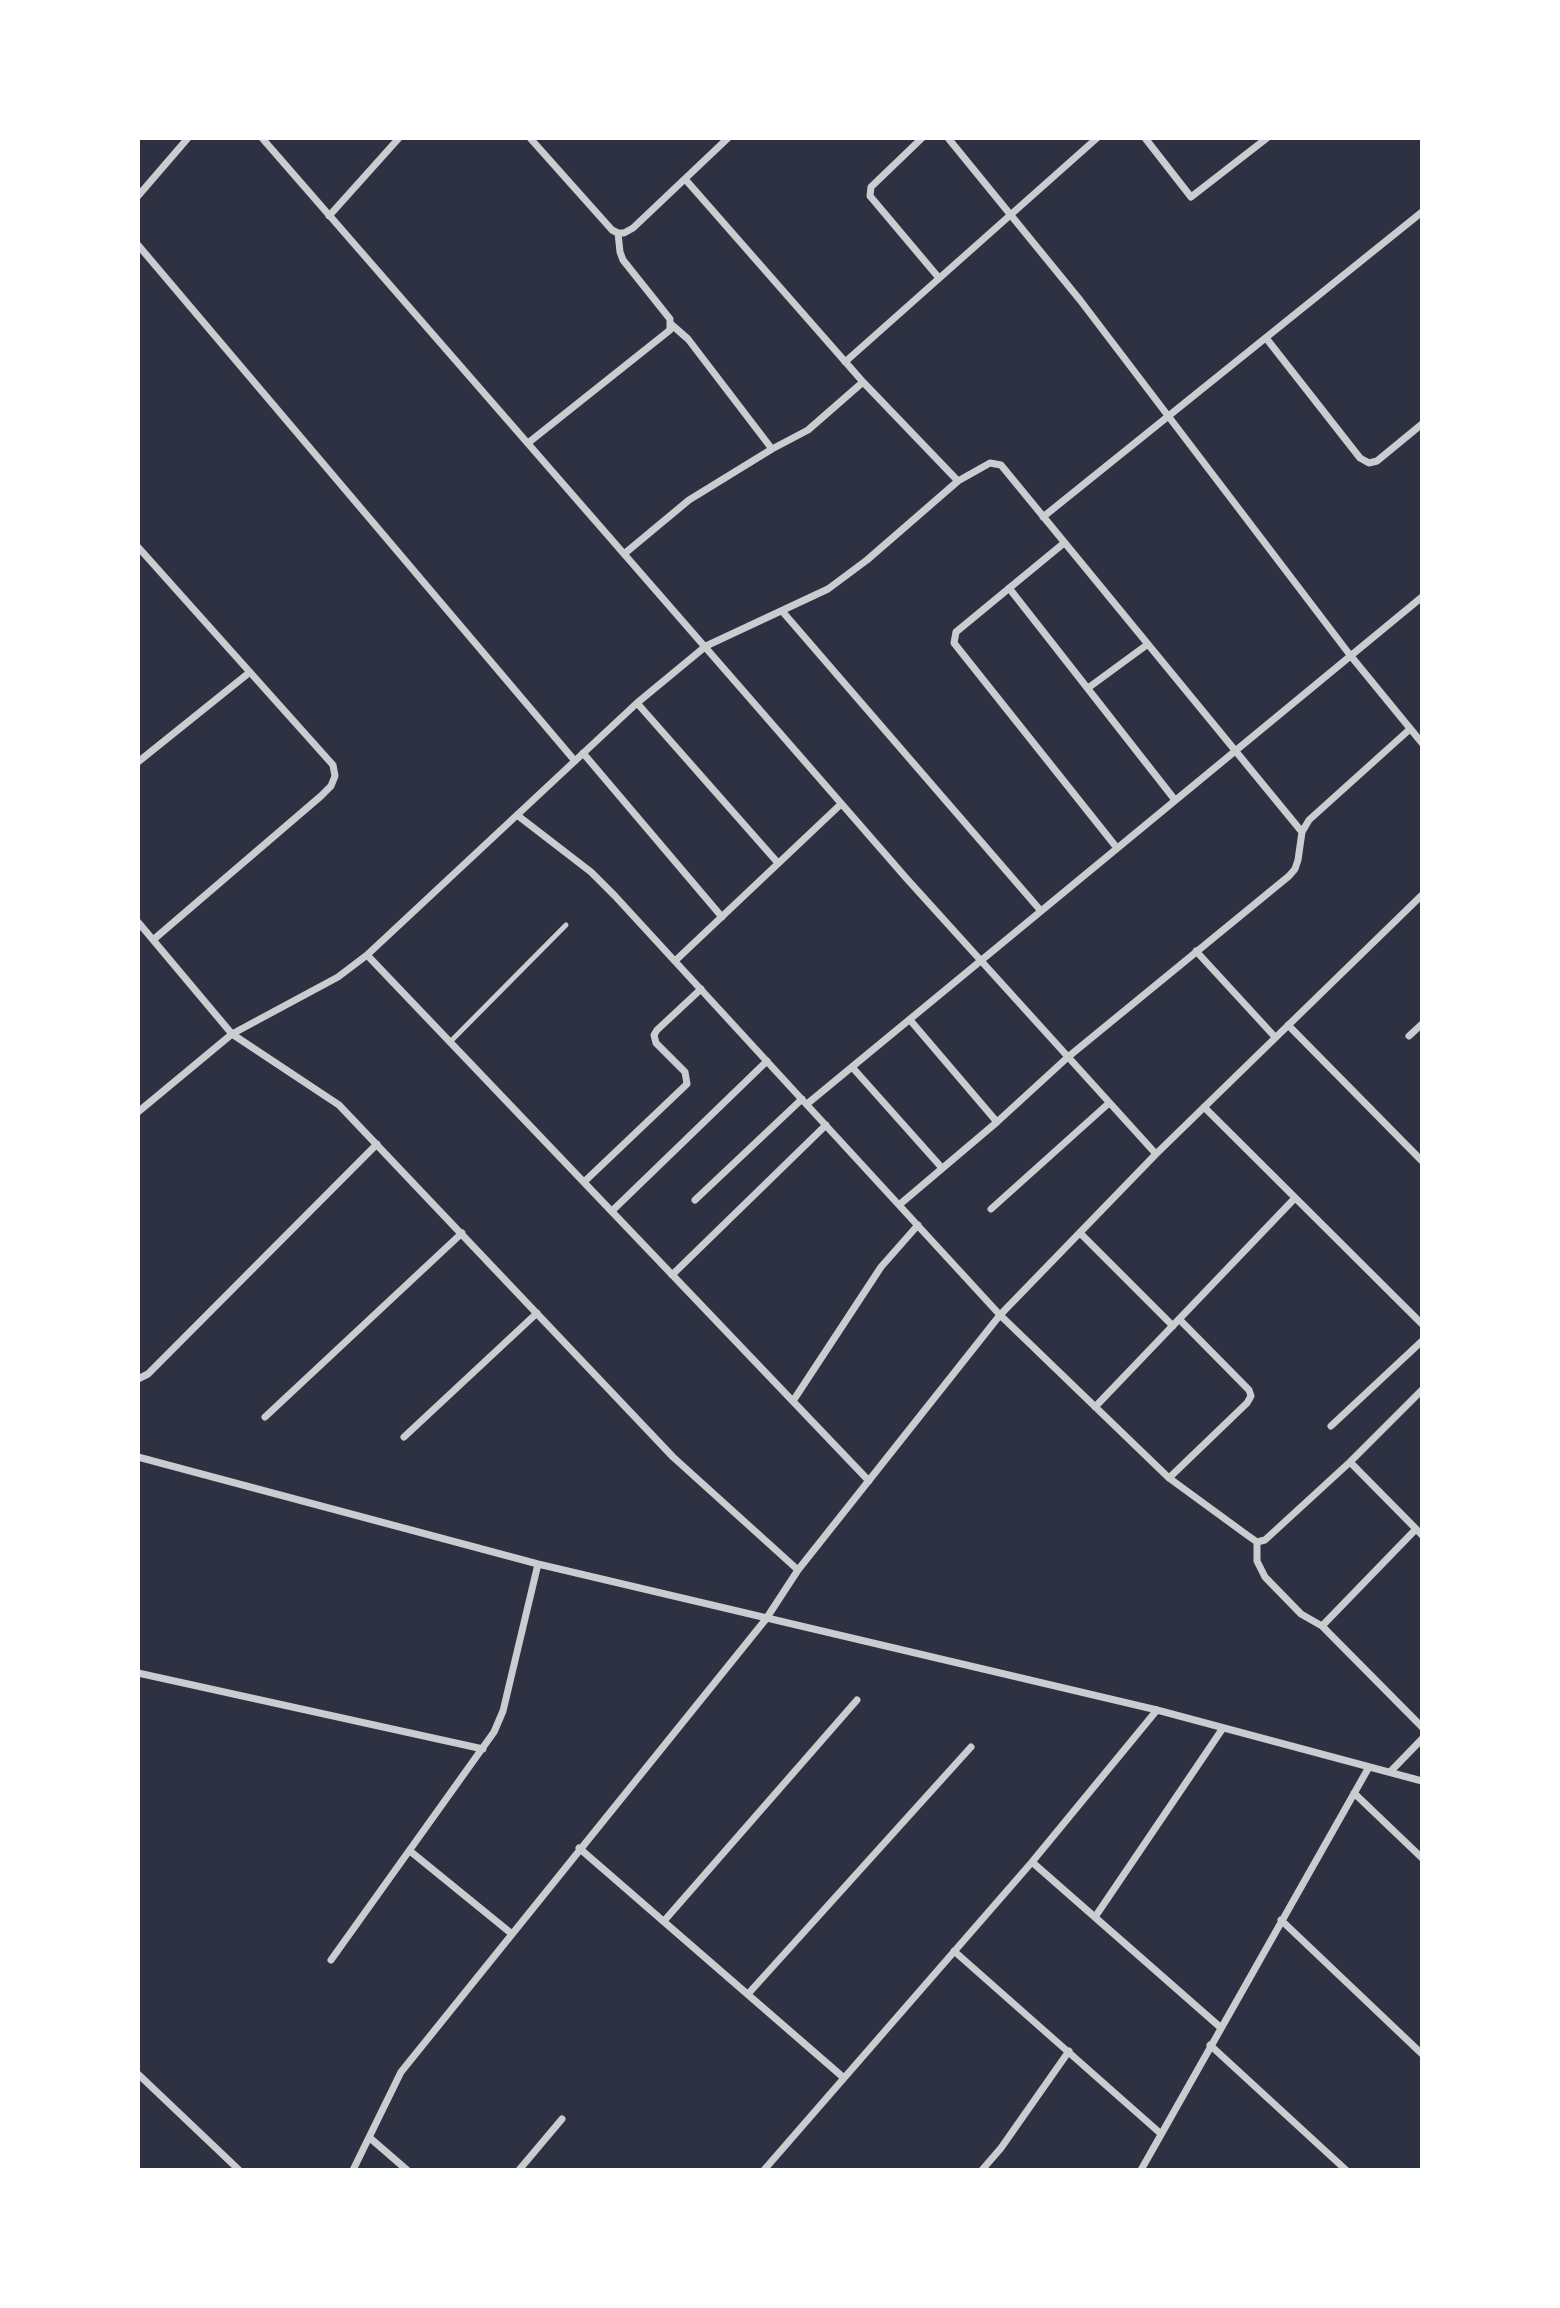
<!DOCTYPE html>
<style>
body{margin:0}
#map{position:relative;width:1560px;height:2308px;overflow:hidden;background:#2d3142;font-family:Montserrat,sans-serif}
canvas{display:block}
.frame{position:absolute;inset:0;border:140px solid #fff;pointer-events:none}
</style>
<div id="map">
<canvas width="1560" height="2308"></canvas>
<div class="frame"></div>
</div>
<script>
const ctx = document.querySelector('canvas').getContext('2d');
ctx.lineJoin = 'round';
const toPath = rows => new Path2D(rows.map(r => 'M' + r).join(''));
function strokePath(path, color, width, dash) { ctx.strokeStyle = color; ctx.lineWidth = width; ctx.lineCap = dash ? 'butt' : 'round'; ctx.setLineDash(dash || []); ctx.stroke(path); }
strokePath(toPath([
 [450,1042,566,925]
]), '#caccd0', 5);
strokePath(toPath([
 [262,138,907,879,1156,1154],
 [530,138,612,230,618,233,624,233,633,228,728,138],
 [922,138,871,187,870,196,939,278],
 [948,138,1080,300,1350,655,1422,743],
 [1145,138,1191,197,1267,138],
 [685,179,863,382,958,481],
 [138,196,188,138],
 [329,216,399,138],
 [138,245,575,761],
 [672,325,688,339,772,449],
 [1266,338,1360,458,1369,463,1377,461,1422,424],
 [845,362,1097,138],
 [528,443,670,330,670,319,623,260,620,252,618,233],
 [1043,517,1422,212],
 [1064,543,956,632,954,643,1117,848],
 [138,547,333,765,335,776,331,786,321,796,153,940],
 [624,554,689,500,772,449,808,430,863,382],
 [1009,588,1175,800],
 [782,611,1041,911],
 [1088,688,1148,644],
 [637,703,778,863],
 [583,753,722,917],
 [138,762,250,672],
 [517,815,591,872,615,896,1000,1315,1169,1478,1247,1535,1257,1542,1265,1540,1350,1462,1422,1390],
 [138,922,232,1034,339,1105,673,1457,798,1570],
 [1196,951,1275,1037],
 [367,955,869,1481],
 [675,961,841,804],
 [910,1020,997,1122],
 [1288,1025,1422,1161],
 [1409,1036,1422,1024],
 [852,1067,942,1168],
 [807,1104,1422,597],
 [1204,1107,1422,1324],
 [138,1112,232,1034,338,977,367,955,637,703,706,646,828,589,867,560,958,481,990,463,1001,465,1302,832],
 [584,1182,687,1084,685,1072,656,1043,654,1035,657,1030,701,989],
 [695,1200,802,1099],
 [899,1205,997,1122,1068,1057,1289,876,1295,869,1298,860,1302,832,1309,820,1410,729],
 [991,1209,1109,1103],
 [612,1211,767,1061],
 [1080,1233,1173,1326],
 [672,1275,826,1125],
 [138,1379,148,1374,377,1144],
 [793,1401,881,1267,918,1225],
 [1095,1407,1295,1198],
 [265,1417,462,1233],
 [1331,1426,1422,1341],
 [404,1437,537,1313],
 [138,1457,538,1564,1157,1710,1422,1781],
 [1350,1462,1422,1535],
 [1169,1478,1247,1403,1251,1396,1249,1390,1179,1319],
 [1416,1529,1322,1626,1422,1727],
 [1257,1542,1257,1561,1265,1577,1301,1614,1322,1626],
 [138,1673,483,1749],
 [1390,1772,1422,1739],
 [1354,1793,1422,1858],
 [579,1848,844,2078],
 [410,1851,512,1934],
 [1032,1862,1220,2027],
 [1095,1917,1223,1728],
 [1281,1920,1422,2054],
 [664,1921,857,1700],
 [954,1951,1160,2133],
 [331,1960,494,1732,503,1711,538,1564],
 [748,1994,971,1747],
 [1210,2045,1346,2170],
 [138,2074,239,2170],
 [370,2138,407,2170],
 [353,2170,401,2072,766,1619,798,1570,1000,1315,1156,1154,1422,895],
 [519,2170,562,2119],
 [764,2170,1032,1862,1157,1710],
 [982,2170,1001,2148,1069,2051],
 [1141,2170,1369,1767]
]), '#caccd0', 7);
</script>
